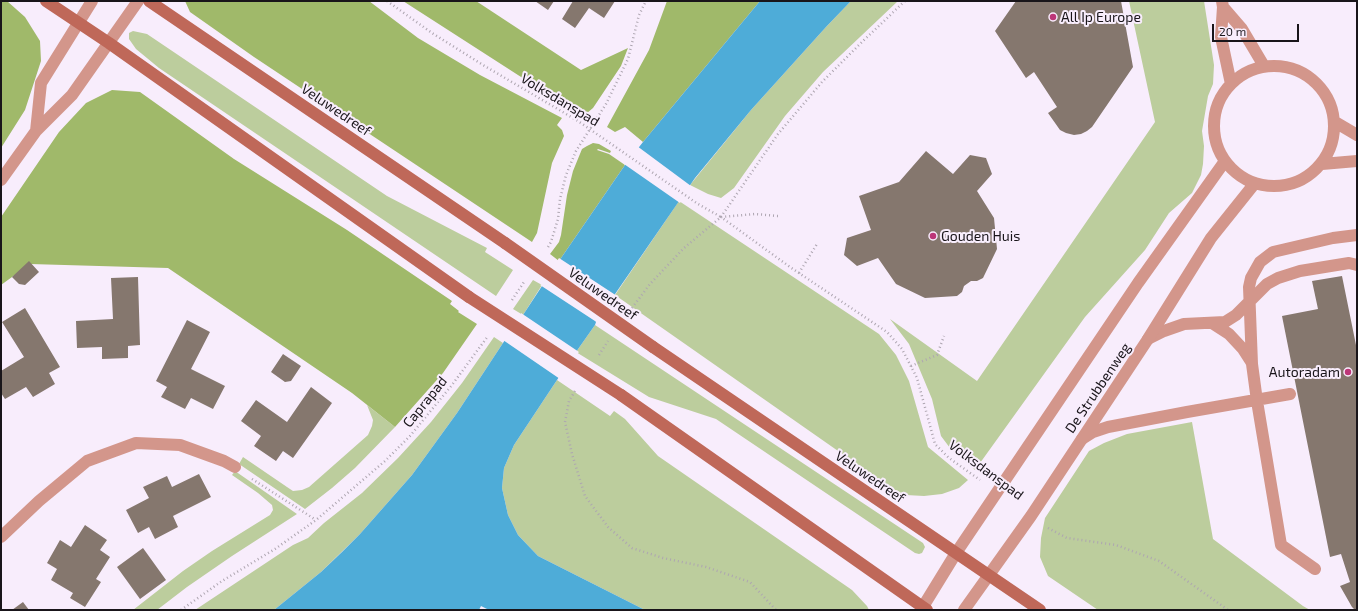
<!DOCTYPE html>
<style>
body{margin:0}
#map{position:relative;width:1358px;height:611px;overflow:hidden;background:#f8edfc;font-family:"Exo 2",sans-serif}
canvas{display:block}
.frame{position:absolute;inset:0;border:2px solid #19151a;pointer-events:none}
.scale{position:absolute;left:1212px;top:24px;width:87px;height:18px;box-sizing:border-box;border:2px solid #19151a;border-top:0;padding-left:5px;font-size:12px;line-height:14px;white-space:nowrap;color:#19151a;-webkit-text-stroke:3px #f8edfc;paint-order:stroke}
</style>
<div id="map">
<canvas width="1358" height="611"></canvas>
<div class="frame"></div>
<div class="scale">20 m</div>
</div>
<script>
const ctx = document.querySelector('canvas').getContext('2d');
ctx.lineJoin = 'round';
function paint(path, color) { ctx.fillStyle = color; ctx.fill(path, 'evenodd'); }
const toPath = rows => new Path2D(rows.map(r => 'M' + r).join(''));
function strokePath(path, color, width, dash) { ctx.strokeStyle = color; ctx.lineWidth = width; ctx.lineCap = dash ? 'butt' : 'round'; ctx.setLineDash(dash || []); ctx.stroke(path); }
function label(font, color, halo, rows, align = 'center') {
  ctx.font = font + ' "Exo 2",sans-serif'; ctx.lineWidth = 4; ctx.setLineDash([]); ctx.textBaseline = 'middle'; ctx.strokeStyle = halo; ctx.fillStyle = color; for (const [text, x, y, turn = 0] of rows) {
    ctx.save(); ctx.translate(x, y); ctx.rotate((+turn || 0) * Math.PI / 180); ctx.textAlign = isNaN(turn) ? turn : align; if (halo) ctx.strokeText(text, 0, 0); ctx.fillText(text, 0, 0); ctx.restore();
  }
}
paint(toPath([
 [851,1,898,1,823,72,785,116,734,188,721,198,708,194,690,185,751,110,826,27],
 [1129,1,1204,1,1214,65,1213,84,1208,96,1202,131,1204,146,1203,164,1201,175,1192,193,1169,213,1145,250,1085,317,975,470,950,448,941,436,932,399,909,344,890,319,977,381,1155,122],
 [133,31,147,34,387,196,487,248,485,252,513,270,496,296,159,68,136,49,129,39,129,33],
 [679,201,879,334,896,355,909,381,928,447,968,480,959,488,942,494,924,496,906,495,891,488,615,295],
 [533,280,542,285,523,315,513,309],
 [595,325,923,543,925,547,922,553,919,554,915,553,716,419,649,397,576,352],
 [494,337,503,343,457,413,412,475,360,534,321,572,274,610,195,610,293,545,308,538,324,523,362,493,398,458,431,422,462,383],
 [557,380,610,416,614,411,625,419,658,456,852,590,867,606,869,610,645,610,538,556,518,535,508,515,502,488,504,468,514,445],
 [367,405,395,427,355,468,332,488,305,509,239,464,243,457,287,487,293,491,302,490,309,487,368,435,372,426,373,420],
 [1192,422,1213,539,1303,606,1310,610,1098,610,1048,576,1040,557,1041,538,1045,518,1089,451,1104,443,1127,434],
 [235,471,297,514,232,556,187,587,157,610,133,610,183,571,212,551,270,515,273,510,272,505,258,493,232,475]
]), '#bccd9d');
paint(toPath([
 [1,1,7,1,25,17,40,41,41,61,25,110,1,148],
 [185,1,369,1,418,38,480,75,562,118,557,125,562,130,564,136,552,163,537,233,532,242,254,57,190,12],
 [403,1,476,1,581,70,628,48,621,66,593,108,587,113,577,113],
 [667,1,760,1,643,142,625,127,615,132,607,127,649,50],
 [112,90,140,92,234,159,347,230,452,301,450,304,459,311,458,312,477,324,443,373,395,427,352,393,168,268,30,264,1,285,1,217,59,132,86,103],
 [593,143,599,144,611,151,610,153,598,149,597,150,609,154,625,165,559,261,550,254,559,242,561,235,567,195,573,171,582,149,587,146]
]), '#a0b96a');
paint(toPath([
 [760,1,851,1,826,27,751,110,695,178,613,297,610,297,595,319,596,322,595,325,576,352,573,351,558,372,559,377,557,380,514,445,504,468,502,488,508,515,518,535,538,556,645,610,489,610,481,606,479,610,274,610,321,572,342,552,360,534,412,475,457,413,503,343,505,340,509,340,524,318,523,315,542,286,546,286,561,263,559,261,625,165,643,142]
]), '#4eacd8');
paint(toPath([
 [637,146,691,186,680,203,624,164],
 [559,258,617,296,614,299,611,299,597,319,598,323,540,285,542,284,545,284,559,263,557,261],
 [521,313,579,352,577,354,574,353,560,373,560,379,503,340,505,339,508,338,521,318]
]), '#f8edfc');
paint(toPath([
 [535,1,554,1,548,10],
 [573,1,615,1,604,18,589,8,575,28,562,19],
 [1016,1,1121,1,1133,67,1092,127,1087,131,1081,134,1074,135,1066,133,1060,130,1048,113,1057,107,1034,72,1026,78,995,31],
 [926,151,953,174,970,155,986,158,992,174,977,191,994,218,997,249,983,278,977,281,971,281,964,286,962,292,957,296,925,298,896,284,878,258,857,266,844,255,847,238,871,230,859,196,899,182],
 [29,261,39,272,25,285,19,284,12,277],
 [1342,276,1357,350,1357,610,1355,610,1352,607,1340,586,1350,582,1341,554,1330,557,1282,316,1318,309,1312,281],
 [138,277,140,345,128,346,128,358,102,359,102,347,77,348,76,321,113,319,111,278],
 [25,308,60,367,49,373,55,384,33,397,26,387,5,399,1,393,1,371,24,357,2,322],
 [187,320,210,332,191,369,225,386,213,409,191,398,185,409,161,397,167,387,156,381],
 [283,354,301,366,291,381,285,382,271,372],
 [311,387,332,403,293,458,283,451,276,461,254,446,261,436,241,421,256,400,287,422],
 [199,474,211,497,173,516,178,527,155,539,149,527,138,533,126,510,149,498,143,487,167,476,172,487],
 [85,525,107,540,100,550,110,557,96,579,101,582,85,607,70,598,73,593,51,580,57,569,47,563,60,540,71,547],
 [143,548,166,580,140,599,117,567],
 [23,602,29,610,12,610]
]), '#85776e');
strokePath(toPath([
 [387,1,432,33,483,65,578,121,698,204,721,217],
 [905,1,864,40,822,82,778,134,721,217,790,267,887,332,902,349,917,378,935,444,949,458,980,480],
 [548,247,551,242,558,219,560,199,566,175,576,151,606,104,628,59,639,15,646,1],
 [799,273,817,244],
 [512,300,524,282],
 [632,308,650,284,684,248,721,217,755,214,778,216],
 [599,355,608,341],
 [911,366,937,355,944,336],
 [575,391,569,401,565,422,572,454,585,496,608,527,632,548,663,558,706,567,750,582,776,610],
 [252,479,316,520],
 [1048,528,1067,538,1116,545,1159,561,1228,610],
 [181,610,222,581,275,549,316,520,385,461,410,436,452,385,488,336]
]), '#aea6b1', 2.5, [1, 3]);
strokePath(toPath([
 [1212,323,1229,334,1243,349,1252,363],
 [1148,339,1164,331,1184,324,1225,322,1236,315,1267,284,1278,278,1300,271,1349,263,1357,265],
 [1082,439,1093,432,1108,427,1187,412,1290,394],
 [1315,569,1281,545,1257,401,1252,364,1249,287,1251,278,1260,262,1273,252,1333,238,1357,235]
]), '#d3968b', 12);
strokePath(toPath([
 [1222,1,1223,7,1221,37,1231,84],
 [1223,7,1242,29,1264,66],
 '1214 126a60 60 0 1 1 120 0a60 60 0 1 1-120 0Z',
 [1335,122,1357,135],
 [36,131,41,83,92,1],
 [1322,164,1357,161],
 [1,180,36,131,72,95,138,1],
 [1,537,39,501,87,461,136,443,180,445,224,461,235,467],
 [921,610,956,553,1138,283,1225,161],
 [964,610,1031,516,1148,339,1211,238,1255,183]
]), '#d3968b', 12);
strokePath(toPath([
 [46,1,109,43,469,297],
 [149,1,505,243],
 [653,347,1040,610],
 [621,395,927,610]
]), '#bf6859', 12);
strokePath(toPath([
 [505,243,653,347],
 [469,297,621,395]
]), '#bf6859', 12);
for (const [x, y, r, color] of [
 [1053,17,4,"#bc3678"],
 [933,236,4,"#bc3678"],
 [1348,372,4,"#bc3678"]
]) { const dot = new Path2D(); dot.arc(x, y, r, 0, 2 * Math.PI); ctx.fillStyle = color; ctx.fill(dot); strokePath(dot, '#f8edfc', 1.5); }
label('14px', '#19151a', '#f8edfc', [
 ["All Ip Europe",1061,17],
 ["Gouden Huis",941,236],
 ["Autoradam",1340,372,"right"]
], 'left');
label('14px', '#19151a', '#f8edfc', [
 ["Volksdanspad",560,100,31],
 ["Veluwedreef",336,110,34],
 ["Veluwedreef",603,294,35],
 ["De Strubbenweg",1098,388,-56],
 ["Caprapad",425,402,-51],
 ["Volksdanspad",986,470,37],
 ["Veluwedreef",870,477,34]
]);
</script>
